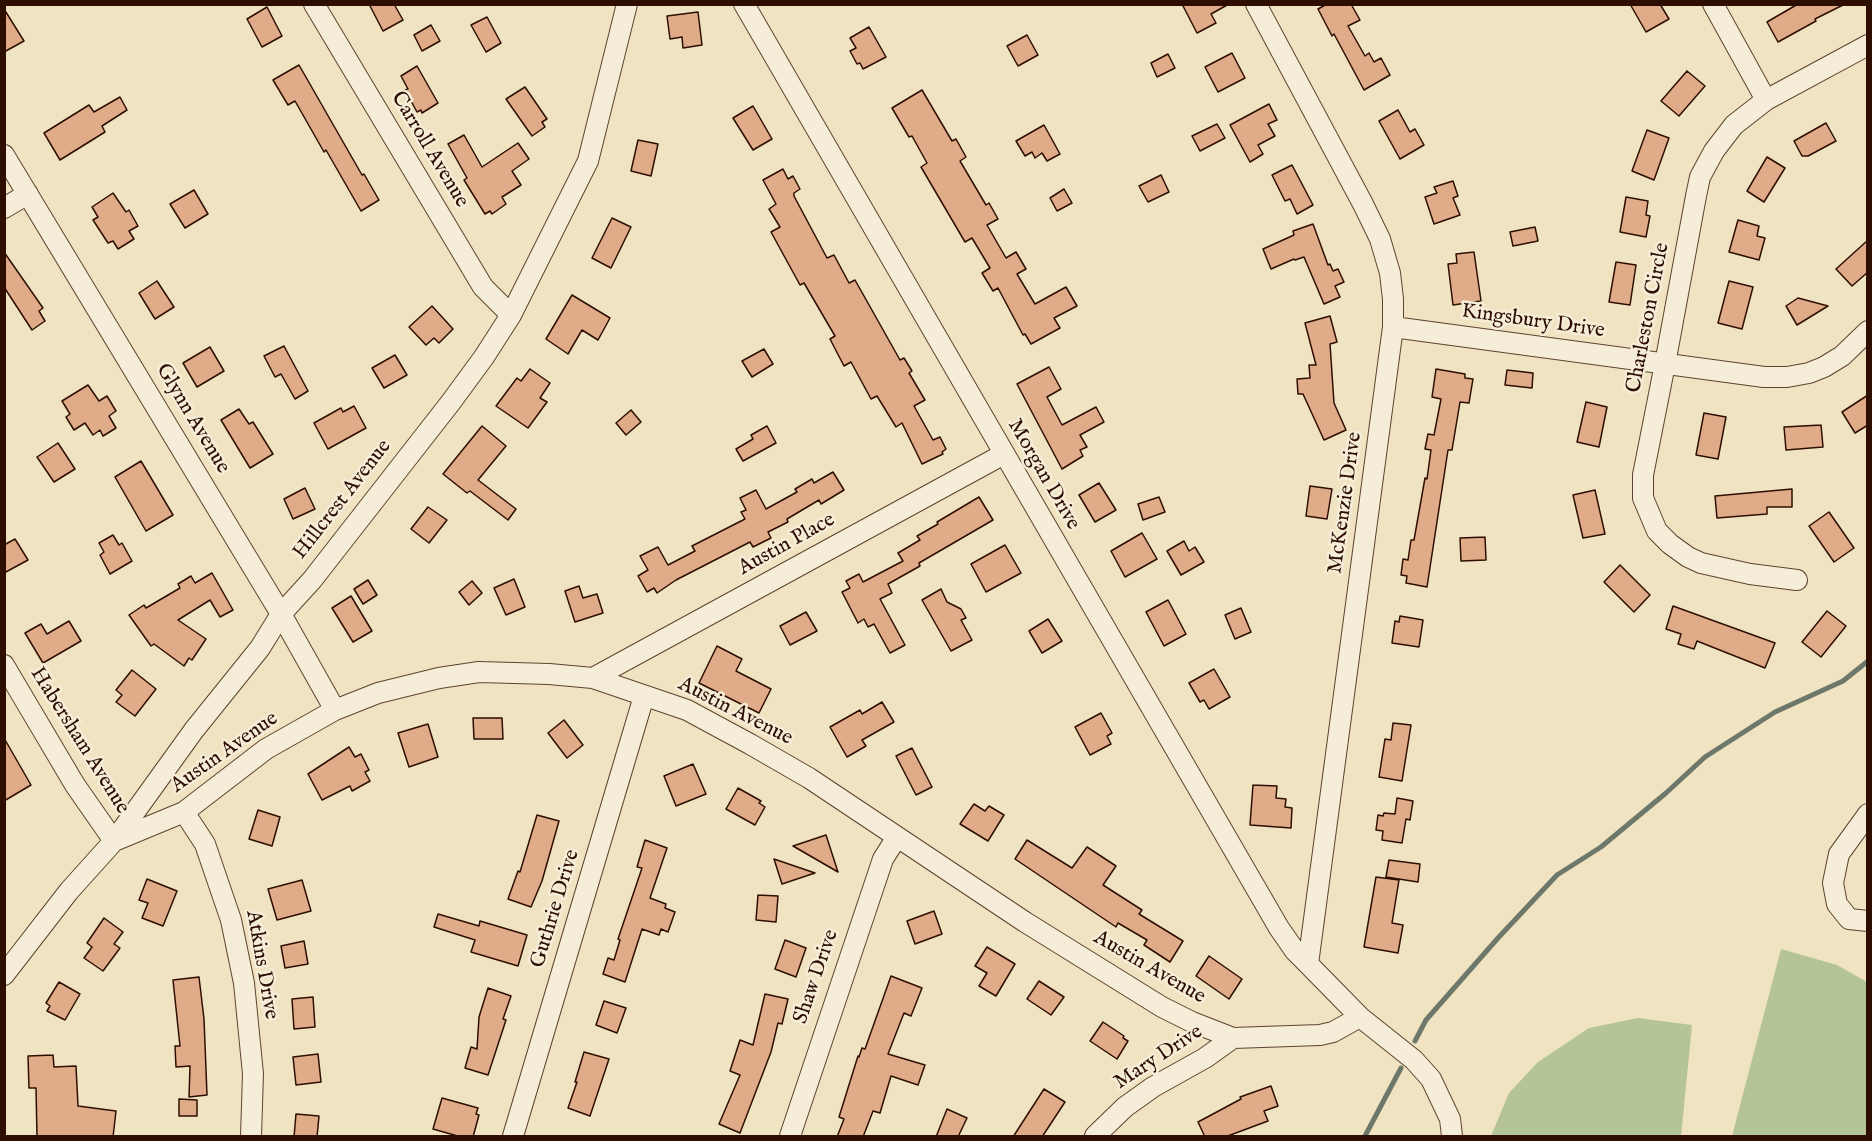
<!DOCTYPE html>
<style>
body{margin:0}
#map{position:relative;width:1872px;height:1141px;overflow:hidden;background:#f0e3c1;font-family:"IM FELL English",serif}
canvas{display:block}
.frame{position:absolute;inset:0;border:6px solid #2d0e00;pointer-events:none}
</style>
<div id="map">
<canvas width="1872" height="1141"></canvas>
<div class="frame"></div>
</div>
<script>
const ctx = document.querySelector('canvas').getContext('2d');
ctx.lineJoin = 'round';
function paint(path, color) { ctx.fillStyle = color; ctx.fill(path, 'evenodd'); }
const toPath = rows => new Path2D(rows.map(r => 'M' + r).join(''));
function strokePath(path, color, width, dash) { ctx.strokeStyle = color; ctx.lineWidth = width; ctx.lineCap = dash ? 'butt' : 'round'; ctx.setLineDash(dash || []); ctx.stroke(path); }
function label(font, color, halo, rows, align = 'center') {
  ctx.font = font + ' "IM FELL English",serif'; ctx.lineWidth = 5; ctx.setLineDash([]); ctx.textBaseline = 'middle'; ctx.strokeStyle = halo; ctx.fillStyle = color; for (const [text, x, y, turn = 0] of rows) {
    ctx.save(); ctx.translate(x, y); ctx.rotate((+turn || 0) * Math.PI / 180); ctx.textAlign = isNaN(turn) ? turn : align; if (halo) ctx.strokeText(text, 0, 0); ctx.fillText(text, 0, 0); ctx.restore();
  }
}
paint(toPath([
 [1781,949,1837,965,1867,982,1867,1136,1732,1136],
 [1638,1018,1692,1025,1681,1136,1491,1136,1509,1093,1538,1062,1589,1028]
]), '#b5c496');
strokePath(toPath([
 [1415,1041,1426,1020,1498,938,1557,875,1601,847,1666,793,1705,757,1775,712,1843,681,1868,661],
 [1365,1136,1401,1068]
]), '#6e786a', 5);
const building = toPath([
 [369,4,394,4,403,20,383,31,369,4],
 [1182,4,1229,4,1211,14,1216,23,1197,33,1182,4],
 [1327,4,1351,4,1360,20,1348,26,1365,56,1369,53,1374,62,1381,58,1390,75,1364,90,1334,34,1332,36,1318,9,1327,4],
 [1630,4,1660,4,1669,19,1646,32,1630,4],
 [1798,4,1845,4,1815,19,1816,21,1778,42,1767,22,1798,4],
 [267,7,282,36,262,47,247,19,267,7],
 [4,9,24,41,4,52,4,9],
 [698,12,702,45,683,48,682,37,670,39,667,16,698,12],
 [487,17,501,43,486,52,471,25,487,17],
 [431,25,440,41,422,51,414,35,431,25],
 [869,27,886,57,863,69,860,63,857,64,850,51,856,48,850,38,869,27],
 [1027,35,1038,55,1018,66,1007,46,1027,35],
 [1232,53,1245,78,1218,92,1205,67,1232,53],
 [1168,54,1175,68,1157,77,1151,63,1168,54],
 [299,65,362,175,364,174,379,200,361,211,326,150,324,152,295,101,288,105,273,80,299,65],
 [417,66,438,103,422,113,421,110,417,112,405,90,408,89,401,76,417,66],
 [1687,71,1705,86,1679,116,1661,101,1687,71],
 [525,87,547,119,542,122,545,127,532,136,506,99,525,87],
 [922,90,952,141,956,139,966,157,960,161,986,205,989,203,998,219,987,225,1006,258,1016,252,1026,269,1017,274,1035,304,1066,287,1077,306,1054,318,1060,328,1031,344,1025,334,1023,335,998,288,993,291,982,273,990,268,972,238,965,242,921,167,927,163,912,136,909,137,892,108,922,90],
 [120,97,127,110,102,126,105,132,60,160,44,133,89,105,94,112,120,97],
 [1269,104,1277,120,1268,124,1275,136,1258,145,1263,154,1250,162,1230,125,1269,104],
 [753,106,772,139,753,150,733,118,753,106],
 [1398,110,1410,132,1415,129,1424,145,1400,159,1379,121,1398,110],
 [1826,123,1836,141,1808,156,1802,156,1794,141,1826,123],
 [1217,124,1225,138,1200,151,1192,136,1217,124],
 [1044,125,1060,154,1047,161,1042,153,1035,158,1032,152,1025,156,1016,141,1044,125],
 [1647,130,1669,138,1654,180,1632,171,1647,130],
 [464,135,482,167,518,143,529,159,512,171,521,185,502,197,506,204,492,214,490,211,485,214,464,180,467,178,448,144,464,135],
 [638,140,658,144,651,176,631,171,638,140],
 [1767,157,1785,168,1764,202,1747,191,1767,157],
 [1292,165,1313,205,1297,214,1290,199,1285,201,1272,175,1292,165],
 [783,169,788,179,793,176,800,189,794,193,794,196,827,258,834,255,849,283,855,280,900,360,904,358,912,371,909,373,925,400,914,406,933,440,940,437,946,449,942,452,943,454,922,464,902,423,896,427,877,396,871,399,851,362,844,366,830,339,835,336,804,283,800,285,771,232,780,227,769,209,776,204,763,180,783,169],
 [1161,175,1169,192,1148,202,1139,186,1161,175],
 [1453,181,1458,196,1453,198,1460,215,1434,224,1425,197,1437,193,1434,187,1453,181],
 [1064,189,1072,203,1057,211,1050,198,1064,189],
 [194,190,208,214,185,228,170,204,194,190],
 [113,193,126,212,129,210,138,226,129,231,134,239,118,249,113,241,108,243,93,220,98,217,92,207,113,193],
 [1626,197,1648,201,1646,215,1650,216,1646,237,1620,232,1626,197],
 [612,218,631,227,611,268,592,258,612,218],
 [1738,220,1759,226,1757,236,1765,238,1759,260,1729,252,1738,220],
 [1313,224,1328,265,1330,264,1333,271,1338,269,1344,282,1335,286,1340,297,1324,304,1304,257,1295,260,1294,259,1271,269,1263,249,1294,235,1293,231,1313,224],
 [1535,227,1538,241,1513,246,1510,232,1535,227],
 [1868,240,1868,272,1852,286,1836,269,1868,240],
 [4,252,43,308,39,311,45,321,32,330,4,287,4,252],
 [1474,252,1481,301,1453,305,1448,264,1457,263,1456,254,1474,252],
 [1616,262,1636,265,1630,305,1609,302,1616,262],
 [157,281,174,307,155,319,139,293,157,281],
 [1729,281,1753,287,1742,329,1718,323,1729,281],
 [572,295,610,318,598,340,582,330,568,354,546,339,572,295],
 [1798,298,1828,306,1797,325,1786,306,1798,298],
 [432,306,453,329,439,343,434,338,426,345,409,327,432,306],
 [1330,316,1337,342,1330,344,1334,403,1346,430,1324,440,1303,394,1298,394,1297,379,1310,378,1309,365,1316,365,1305,323,1330,316],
 [284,346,308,391,295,399,281,374,275,377,264,356,284,346],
 [210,347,224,371,197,387,183,363,210,347],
 [764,349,773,364,752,377,742,361,764,349],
 [395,355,407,375,384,388,372,368,395,355],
 [1049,367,1061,389,1047,397,1062,425,1096,407,1104,422,1080,435,1087,447,1080,450,1083,456,1062,469,1017,384,1049,367],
 [530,369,550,383,540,398,547,402,528,428,496,406,517,378,521,381,530,369],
 [1436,369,1465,374,1465,378,1473,379,1469,403,1460,402,1452,450,1448,450,1427,587,1406,583,1407,576,1401,575,1403,559,1408,560,1411,540,1414,540,1425,478,1427,479,1431,450,1425,449,1428,434,1434,435,1441,399,1432,397,1436,369],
 [1507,370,1533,373,1532,388,1505,385,1507,370],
 [88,385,99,401,107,396,116,411,109,416,116,428,103,436,100,430,93,435,85,423,74,430,66,417,70,414,62,401,88,385],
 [1868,395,1868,425,1855,433,1842,412,1868,395],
 [1586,402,1607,407,1599,447,1577,442,1586,402],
 [354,406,366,428,328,449,314,423,341,408,343,412,354,406],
 [239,409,249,424,253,422,273,454,250,468,221,420,239,409],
 [631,410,641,422,626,435,616,423,631,410],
 [1704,413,1726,417,1718,459,1696,455,1704,413],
 [1821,425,1823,447,1786,450,1784,427,1821,425],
 [482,426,506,446,478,480,516,509,508,520,470,491,467,493,443,474,482,426],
 [767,426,776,443,743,461,736,449,753,439,751,435,767,426],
 [58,443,75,469,54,482,37,457,58,443],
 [141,461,173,515,146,531,115,477,141,461],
 [833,472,844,490,821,504,819,500,787,519,788,522,768,532,771,538,753,547,750,542,676,580,657,593,654,588,647,592,638,576,648,570,640,556,658,547,668,565,695,551,692,546,745,519,741,512,746,510,740,498,756,490,766,509,797,492,795,489,812,479,814,483,833,472],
 [1099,483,1116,510,1095,522,1079,495,1099,483],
 [1310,486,1332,489,1327,519,1306,516,1310,486],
 [305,488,315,509,293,519,284,499,305,488],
 [1792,489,1792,507,1767,507,1767,514,1717,518,1715,496,1792,489],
 [1595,490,1605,534,1583,538,1573,495,1595,490],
 [979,497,993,520,919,563,920,566,888,584,892,593,880,599,905,645,890,653,874,624,868,627,864,619,858,623,842,592,850,588,846,581,859,574,863,582,903,561,898,553,920,540,917,536,938,524,937,522,979,497],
 [1159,497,1165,512,1143,520,1138,504,1159,497],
 [428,507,447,520,429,543,411,529,428,507],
 [1829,512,1854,548,1834,562,1809,526,1829,512],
 [1142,533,1157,559,1125,577,1111,551,1142,533],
 [113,535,119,545,122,543,132,561,110,574,100,555,104,552,99,543,113,535],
 [1485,537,1486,560,1461,561,1460,538,1485,537],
 [15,539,28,560,4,573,4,545,15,539],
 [1184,541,1189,551,1195,547,1204,562,1181,575,1167,551,1184,541],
 [1005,545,1021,573,986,592,971,564,1005,545],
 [1620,565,1650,595,1634,612,1604,582,1620,565],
 [212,573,233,610,220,617,210,600,178,620,206,639,192,660,189,658,184,666,154,644,151,646,129,615,144,605,146,608,180,588,178,584,191,576,195,583,212,573],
 [514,579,525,607,506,615,494,588,514,579],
 [368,580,377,595,363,604,354,589,368,580],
 [472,581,482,593,469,605,459,592,472,581],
 [579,586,583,598,597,594,603,613,575,622,565,591,579,586],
 [941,589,947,602,961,609,966,618,961,620,972,640,951,651,922,600,941,589],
 [351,596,372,631,353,642,332,608,351,596],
 [1168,600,1186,634,1164,646,1146,612,1168,600],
 [1673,606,1775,643,1765,668,1697,641,1694,649,1678,644,1681,634,1666,629,1673,606],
 [1241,608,1251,632,1235,639,1225,615,1241,608],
 [1827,611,1846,626,1821,657,1802,642,1827,611],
 [806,612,817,631,790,645,780,626,806,612],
 [1400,616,1423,620,1419,647,1392,643,1395,621,1399,622,1400,616],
 [1048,619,1062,641,1042,653,1029,631,1048,619],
 [69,621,81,641,43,663,25,633,41,624,47,634,69,621],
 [717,646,742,659,736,671,771,689,759,713,699,683,717,646],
 [1214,669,1230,697,1209,709,1204,700,1200,702,1189,683,1214,669],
 [132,670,156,689,135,716,116,702,122,695,116,690,132,670],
 [882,702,894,722,862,740,866,746,847,757,830,727,860,710,862,714,882,702],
 [1101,713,1112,733,1107,736,1111,744,1090,755,1075,727,1101,713],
 [473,718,502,718,503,739,474,739,473,718],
 [564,720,583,745,567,758,548,733,564,720],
 [1393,723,1411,725,1402,781,1379,777,1385,739,1391,740,1393,723],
 [428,724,438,757,409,767,398,733,428,724],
 [4,738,31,785,4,801,4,738],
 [349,747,355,757,361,754,369,770,365,772,370,781,352,791,350,786,322,800,308,774,349,747],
 [912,748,932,787,916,795,896,756,912,748],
 [693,764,706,794,676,806,664,776,693,764],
 [1253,785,1277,786,1276,798,1286,799,1285,807,1292,808,1291,828,1250,825,1253,785],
 [738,788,761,801,759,803,765,807,755,825,726,809,738,788],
 [1397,798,1413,801,1410,820,1406,819,1402,843,1382,840,1383,831,1376,830,1378,815,1383,816,1384,813,1395,814,1397,798],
 [974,804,985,811,989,806,1004,815,988,841,960,824,974,804],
 [258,810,280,817,272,846,249,839,258,810],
 [537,815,559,821,542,881,531,907,508,899,518,871,520,872,537,815],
 [826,835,838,872,793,846,826,835],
 [645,840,667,848,650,898,666,904,665,908,675,912,668,932,661,929,659,935,642,929,625,982,603,974,608,958,614,960,620,940,618,939,642,868,637,867,645,840],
 [1027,840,1072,868,1087,847,1116,866,1103,885,1142,910,1139,914,1183,941,1170,962,1144,945,1147,940,1118,923,1116,927,1015,859,1027,840],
 [774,859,815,873,782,884,774,859],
 [1389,860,1420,864,1418,882,1386,877,1389,860],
 [1376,877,1399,880,1392,923,1403,925,1398,953,1364,947,1376,877],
 [147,879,177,891,163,926,142,918,148,903,139,900,147,879],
 [302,880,311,911,277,920,268,889,302,880],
 [758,895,778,896,776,922,756,920,758,895],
 [934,911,942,934,915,944,907,921,934,911],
 [438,914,479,926,480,921,527,935,518,966,471,952,475,940,434,927,438,914],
 [104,918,123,932,114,944,120,948,103,971,84,958,92,947,87,943,104,918],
 [785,940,806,948,796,977,775,969,785,940],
 [304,941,308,964,285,968,281,946,304,941],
 [987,947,1015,964,996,996,979,986,987,973,975,966,987,947],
 [1209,956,1242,979,1229,999,1196,976,1209,956],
 [891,976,922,988,911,1016,904,1013,888,1054,925,1065,918,1085,891,1076,880,1113,873,1111,863,1137,837,1137,844,1119,839,1117,858,1056,859,1057,862,1048,865,1049,891,976],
 [199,977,204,1019,207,1095,189,1097,190,1066,176,1067,175,1046,180,1046,173,980,199,977],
 [1039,981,1064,997,1051,1015,1027,999,1039,981],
 [59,982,80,994,65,1020,47,1011,50,1006,46,1003,59,982],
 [488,988,511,996,503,1019,506,1020,488,1075,465,1068,471,1047,477,1049,479,1017,488,988],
 [765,994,788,999,782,1024,778,1023,771,1052,740,1133,719,1124,740,1075,730,1071,740,1040,753,1045,765,994],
 [313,997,315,1027,294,1029,292,999,313,997],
 [604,1001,626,1008,617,1033,596,1025,604,1001],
 [1103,1022,1124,1036,1123,1038,1128,1041,1117,1059,1090,1041,1103,1022],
 [584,1052,609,1059,590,1116,568,1108,577,1082,575,1082,584,1052],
 [318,1054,321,1082,296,1085,293,1057,318,1054],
 [53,1055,54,1067,76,1066,78,1106,116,1111,113,1137,37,1137,36,1088,29,1088,28,1056,53,1055],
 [1271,1086,1278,1106,1264,1111,1268,1121,1225,1137,1205,1137,1198,1122,1241,1099,1240,1097,1271,1086],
 [1044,1089,1065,1102,1042,1137,1013,1137,1044,1089],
 [442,1098,478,1108,476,1114,479,1115,473,1137,461,1137,433,1129,442,1098],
 [179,1099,197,1100,197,1116,179,1116,179,1099],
 [947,1109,967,1118,958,1137,936,1137,947,1109],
 [296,1114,319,1116,317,1137,294,1137,296,1114]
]);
paint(building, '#e0ab88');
strokePath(building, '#2d0e00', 1.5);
const minor = toPath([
 [314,4,483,287,511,315],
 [744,4,1279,928,1295,951,1308,964],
 [1256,4,1363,204,1380,239,1390,273,1393,299,1393,327,1308,964,1360,1017,1414,1060,1431,1079,1450,1119,1452,1136],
 [1713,4,1766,100],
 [4,155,281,614,335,710],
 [4,208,28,194],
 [1393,327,1764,377,1787,377,1809,373,1824,367,1842,356,1868,331],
 [1797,580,1750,574,1701,563,1688,557,1670,544,1657,531,1643,498,1643,475,1665,364,1696,196,1700,177,1714,151,1734,125,1766,100,1868,45],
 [4,665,75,785,114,841,184,812,266,749,335,710,378,693,439,678,479,672,549,674,593,678,687,710,750,744,809,778,1025,922,1162,1007,1192,1022,1233,1038],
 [593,678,1004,454],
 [184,812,205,844,231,920,244,983,253,1074,251,1136],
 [1868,814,1839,854,1833,883,1837,904,1849,919,1868,921],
 [4,975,69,891,114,841,194,730,260,648,281,614,312,580,451,402,484,357,511,315,588,161,627,4],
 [513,1136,644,696],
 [790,1136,883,859,897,837],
 [1095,1136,1125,1107,1153,1087,1205,1058,1233,1038,1320,1035,1333,1032,1360,1017]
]);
strokePath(minor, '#5e4330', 22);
strokePath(minor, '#f5edd7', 20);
label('21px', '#2d0e00', '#f5edd7', [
 ["Carroll Avenue",429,150,59],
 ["Charleston Circle",1649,318,-79],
 ["Kingsbury Drive",1533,322,8],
 ["Glynn Avenue",192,419,59],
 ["Morgan Drive",1043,475,60],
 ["Hillcrest Avenue",343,500,-52],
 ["McKenzie Drive",1346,503,-82],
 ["Austin Place",787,545,-29],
 ["Austin Avenue",735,712,27],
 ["Habersham Avenue",79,741,58],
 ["Austin Avenue",225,753,-35],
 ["Guthrie Drive",556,909,-73],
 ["Atkins Drive",261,965,80],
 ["Austin Avenue",1149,968,30],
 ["Shaw Drive",817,977,-71],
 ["Mary Drive",1159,1058,-33]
]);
</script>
